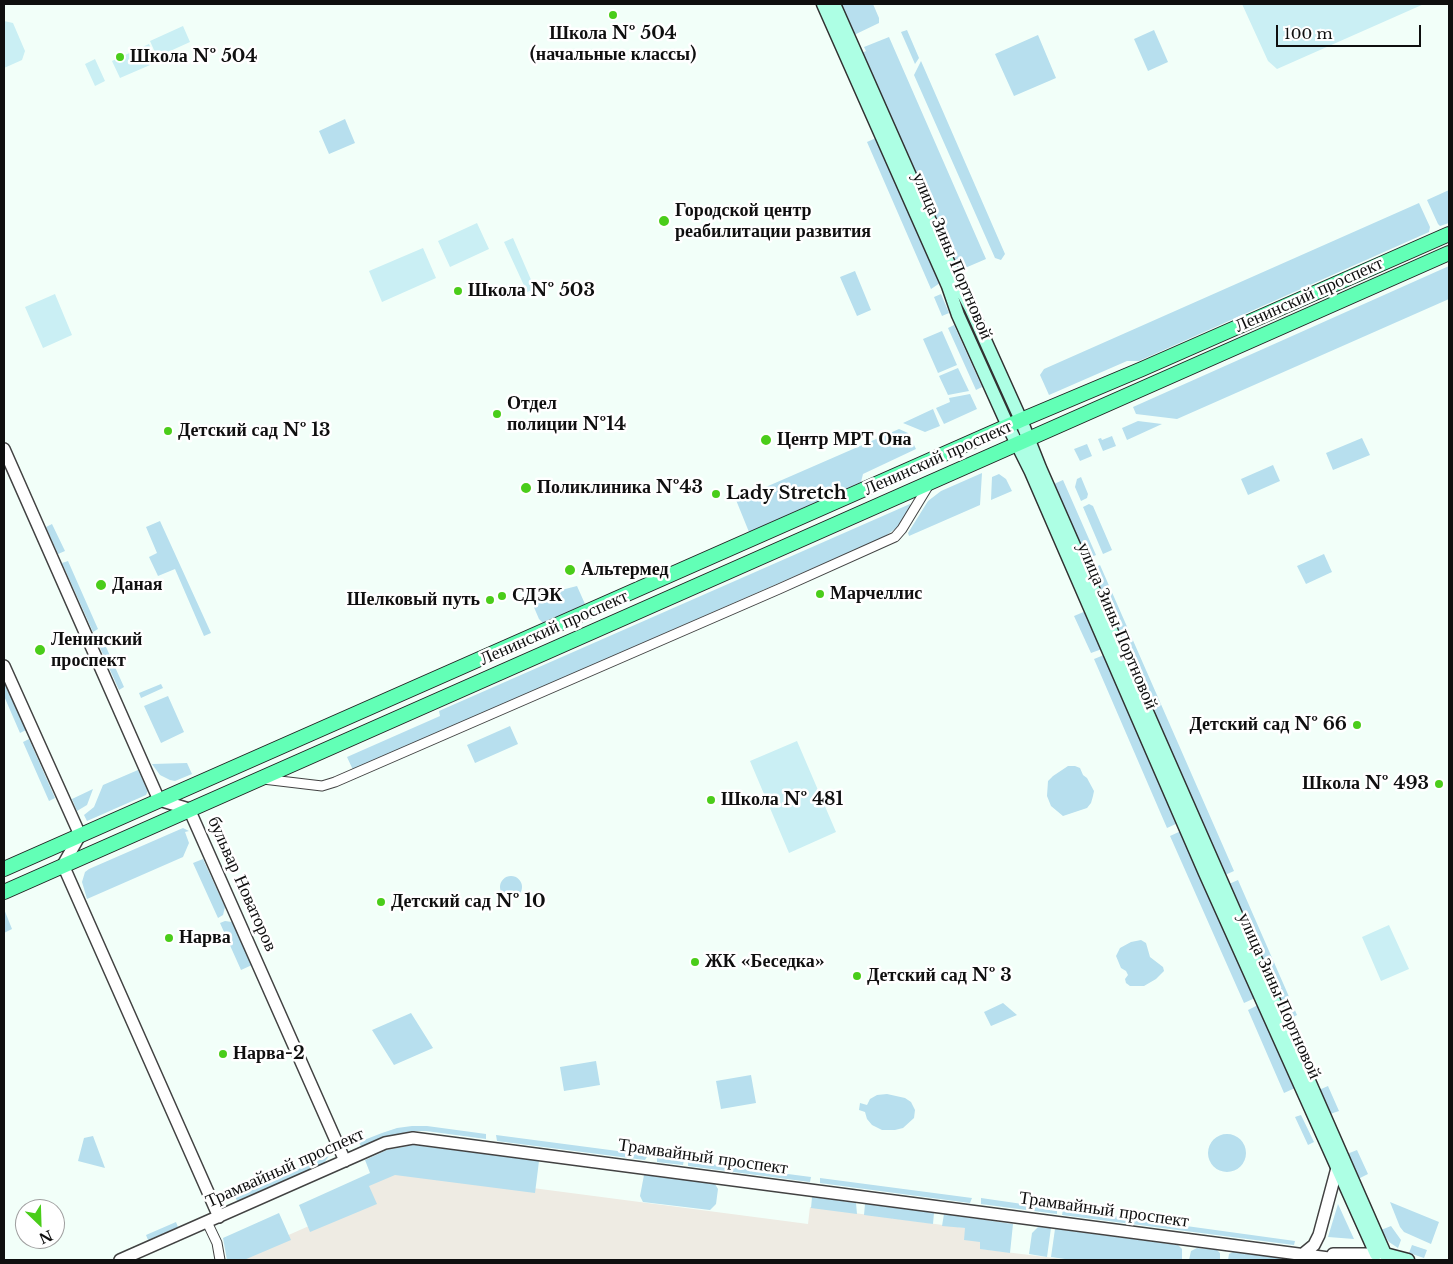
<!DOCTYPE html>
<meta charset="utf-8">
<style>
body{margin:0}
#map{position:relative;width:1453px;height:1264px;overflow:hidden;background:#f2fff9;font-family:"Libre Baskerville",serif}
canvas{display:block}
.frame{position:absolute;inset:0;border:5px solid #0f0f0f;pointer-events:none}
.north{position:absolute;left:15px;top:1199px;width:50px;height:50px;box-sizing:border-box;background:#fff;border:1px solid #9f9f9f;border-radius:50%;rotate:156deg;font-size:14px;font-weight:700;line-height:20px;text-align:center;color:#0f0f0f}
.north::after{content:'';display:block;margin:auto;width:18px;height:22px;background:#4acd1a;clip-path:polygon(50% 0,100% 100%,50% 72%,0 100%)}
.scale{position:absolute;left:1276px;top:25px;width:145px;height:22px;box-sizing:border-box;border:2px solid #0f0f0f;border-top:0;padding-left:6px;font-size:15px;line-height:18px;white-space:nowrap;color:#0f0f0f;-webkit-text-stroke:4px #fff;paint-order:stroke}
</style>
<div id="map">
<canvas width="1453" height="1264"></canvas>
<div class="frame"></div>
<div class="north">N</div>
<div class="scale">100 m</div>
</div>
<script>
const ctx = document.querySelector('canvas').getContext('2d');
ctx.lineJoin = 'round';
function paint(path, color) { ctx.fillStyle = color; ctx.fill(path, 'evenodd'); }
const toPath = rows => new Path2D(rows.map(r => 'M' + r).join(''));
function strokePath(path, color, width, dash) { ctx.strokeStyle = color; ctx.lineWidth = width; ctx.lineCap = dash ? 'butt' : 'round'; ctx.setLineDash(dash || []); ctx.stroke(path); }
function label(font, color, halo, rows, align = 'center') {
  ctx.font = font + ' "Libre Baskerville",serif'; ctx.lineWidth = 5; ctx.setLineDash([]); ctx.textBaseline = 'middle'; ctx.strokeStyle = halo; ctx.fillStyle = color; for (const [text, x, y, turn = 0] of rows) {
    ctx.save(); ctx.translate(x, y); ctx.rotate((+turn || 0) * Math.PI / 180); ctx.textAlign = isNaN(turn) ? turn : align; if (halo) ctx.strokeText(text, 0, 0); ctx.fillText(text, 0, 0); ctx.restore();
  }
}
paint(toPath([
 [395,1170,808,1224,810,1207,965,1228,981,1242,981,1249,1070,1260,232,1260,370,1199,363,1184]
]), '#eeebe3');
paint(toPath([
 [841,4,873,4,879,18,879,23,854,35],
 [907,30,919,58,915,64,901,32],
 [1154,30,1168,62,1148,71,1134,39],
 [1038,35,1056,78,1014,96,995,54],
 [889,37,986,259,958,271,862,53,866,51,864,47],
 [921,61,1005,254,1001,260,995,258,914,75],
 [345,119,355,143,329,154,319,131],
 [876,138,940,283,931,289,867,142],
 [1449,190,1449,223,1440,226,1438,224,1427,200],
 [1419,203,1430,227,1429,232,1139,361,1127,361,1049,395,1040,375,1044,369],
 [1449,266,1449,299,1177,419,1136,414,1133,407],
 [855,271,871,310,857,316,840,277],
 [941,294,949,313,942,316,934,297],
 [954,325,982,387,976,390,948,328],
 [942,331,957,365,938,373,923,339],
 [958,368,969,391,948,395,939,376],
 [970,394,977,409,944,424,936,408,950,402,949,398],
 [933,409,940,426,925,432,903,423],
 [1138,421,1162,424,1127,440,1122,428],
 [899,429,908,433,916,449,863,474,861,482,749,532,736,500],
 [1112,436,1116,446,1103,451,1098,439,1101,438,1102,440],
 [1362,438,1370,455,1333,470,1326,453],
 [1087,444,1092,456,1080,461,1074,449],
 [1273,465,1280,481,1248,495,1241,479],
 [982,473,980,505,909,536,908,533,928,501,941,491],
 [999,474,1006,479,1012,491,991,500,992,477],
 [1081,477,1088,494,1087,498,1081,501,1075,487,1077,479],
 [1063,480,1096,555,1087,559,1054,484],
 [910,504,912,507,899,526,884,537,353,770,347,757,440,716,439,711],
 [1089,504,1093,506,1112,550,1103,554,1083,507],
 [160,521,211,633,204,636,175,569,158,576,149,557,157,553,146,527],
 [52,524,65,551,58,554,46,527],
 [1324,554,1332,572,1306,584,1297,566],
 [68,561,98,629,93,632,62,563],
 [1100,565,1234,871,1225,875,1091,569],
 [577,586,585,604,543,623,539,619,530,598],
 [1086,611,1102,649,1091,653,1074,616],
 [102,638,124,687,119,690,97,641],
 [1104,655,1178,823,1167,828,1094,659],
 [4,680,26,730,20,733,4,696],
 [161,684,163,688,141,698,139,693],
 [168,696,184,732,161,743,144,706],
 [510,726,518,744,475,763,467,745],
 [29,739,55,798,49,801,23,742],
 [187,763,192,774,175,781,170,780,160,775,152,764],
 [1068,766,1075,766,1080,768,1083,775,1087,778,1094,791,1093,796,1091,803,1087,808,1063,816,1051,806,1047,796,1048,781,1053,776],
 [138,770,148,791,146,795,87,821,84,815,94,807,103,785],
 [93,789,87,805,77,811,72,799],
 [183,828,189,831,185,832,189,843,183,857,87,899,82,882,85,872,89,869],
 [1181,831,1255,998,1244,1003,1170,836],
 [203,859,225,907,223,915,218,918,193,863],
 '500 887a11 11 0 1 1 22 0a11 11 0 1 1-22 0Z',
 [1238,880,1297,1015,1289,1019,1229,884],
 [4,909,12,929,4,933],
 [225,921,232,922,235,926,252,965,241,970,220,923],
 [1141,940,1146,943,1150,957,1163,967,1164,971,1156,979,1144,986,1130,986,1126,983,1125,979,1128,975,1126,971,1121,968,1116,956,1120,948,1131,942],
 [1003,1003,1017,1015,991,1026,984,1012],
 [1258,1005,1295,1088,1284,1093,1248,1010],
 [411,1013,433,1048,394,1065,372,1030],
 [596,1061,600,1085,564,1091,560,1067],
 [751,1075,756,1103,721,1109,716,1081],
 [1328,1086,1339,1111,1330,1114,1319,1090],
 [887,1094,905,1098,911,1102,915,1110,914,1118,903,1128,895,1130,882,1130,872,1125,867,1119,865,1112,859,1110,860,1103,867,1105,870,1099,877,1095],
 [1301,1115,1314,1142,1308,1145,1295,1117],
 [412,1126,427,1126,486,1134,486,1139,426,1131,412,1131,383,1137,361,1147,359,1142,382,1133,397,1128],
 '1208 1153a19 19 0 1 1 38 0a19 19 0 1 1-38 0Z',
 [496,1135,648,1155,645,1160,497,1141],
 [93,1136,105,1168,78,1161,84,1138],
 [413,1145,539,1161,535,1193,395,1175,369,1186,377,1204,310,1232,299,1205,370,1173,365,1160,387,1150],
 [1357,1150,1368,1174,1358,1179,1347,1154],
 [329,1156,324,1163,237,1201,235,1196],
 [657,1156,684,1160,683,1165,657,1162],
 [688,1161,811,1177,810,1182,688,1166],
 [644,1175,715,1184,718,1189,716,1204,710,1210,643,1202,640,1196],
 [820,1178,972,1198,970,1203,820,1183],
 [812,1197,856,1203,857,1214,811,1208],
 [981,1198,1057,1209,1057,1214,981,1204],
 [1390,1202,1439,1222,1431,1244,1404,1232,1400,1227],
 [865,1204,934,1213,933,1224,864,1215],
 [1338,1204,1354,1239,1328,1237],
 [1063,1209,1295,1241,1294,1245,1062,1215],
 [279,1213,291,1240,244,1260,227,1260,223,1238],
 [944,1214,1013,1224,1010,1253,980,1249,980,1242,964,1240,965,1228,942,1226],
 [176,1222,178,1227,148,1240,146,1235],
 [1391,1226,1401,1240,1398,1248,1389,1242,1381,1230],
 [1038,1227,1051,1228,1047,1257,1029,1254,1032,1233],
 [1055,1229,1178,1245,1182,1249,1182,1260,1072,1260,1051,1257],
 [1412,1245,1427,1250,1424,1258,1409,1253],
 [1197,1248,1217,1250,1220,1253,1220,1260,1189,1260,1191,1251],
 [1233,1252,1295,1260,1228,1260,1229,1254]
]), '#b7dfee');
paint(toPath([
 [1242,4,1424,4,1277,69,1268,61],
 [4,21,13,23,25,51,22,60,4,68],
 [183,26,190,42,157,57,150,41],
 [149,44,157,62,120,78,112,61],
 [95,59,105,81,95,86,85,64],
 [477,223,489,249,450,267,438,241],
 [513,238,535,289,527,292,504,242],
 [423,248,436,278,382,302,369,271],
 [55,294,72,335,43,348,25,307],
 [797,741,836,832,789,853,750,761],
 [1389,925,1409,969,1381,981,1362,937]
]), '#caeff4');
const minor = toPath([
 [263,779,322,786,335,782,779,589,895,537,902,529,930,483],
 [207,1222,217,1243,220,1260]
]);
const tertiary = toPath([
 [4,449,159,800,189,809,345,1161],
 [4,666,80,835,63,865,219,1217],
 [1303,1254,1314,1245,1319,1235,1337,1168],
 [1333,1254,1384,1254],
 [120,1260,385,1143,413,1138,1344,1260]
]);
const secondary = toPath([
 [823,4,948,286,958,315,1008,426,1031,472,1205,873,1376,1254],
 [834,4,957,282,971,309,1021,420,1040,468,1385,1254,1408,1260]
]);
const primary = toPath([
 [4,869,1021,420,1142,369,1449,234],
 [4,892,1449,253]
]);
strokePath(minor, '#424242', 11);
strokePath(tertiary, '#424242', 14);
strokePath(secondary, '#313131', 15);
strokePath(primary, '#202020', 16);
strokePath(minor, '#fff', 9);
strokePath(tertiary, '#fff', 11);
strokePath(secondary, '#adffe4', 12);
strokePath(primary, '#62ffb6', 14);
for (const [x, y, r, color] of [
 [613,15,5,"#4acd1a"],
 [120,57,5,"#4acd1a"],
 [664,221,6,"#4acd1a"],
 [458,291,5,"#4acd1a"],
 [497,414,5,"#4acd1a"],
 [168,431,5,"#4acd1a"],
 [766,440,6,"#4acd1a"],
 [526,488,6,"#4acd1a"],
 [716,494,5,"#4acd1a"],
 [570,570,6,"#4acd1a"],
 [101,585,6,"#4acd1a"],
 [820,594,5,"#4acd1a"],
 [502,596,5,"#4acd1a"],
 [490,600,5,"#4acd1a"],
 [40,650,6,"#4acd1a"],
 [1357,725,5,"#4acd1a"],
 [1439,784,5,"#4acd1a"],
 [711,800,5,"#4acd1a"],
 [381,902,5,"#4acd1a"],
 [169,938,5,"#4acd1a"],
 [695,962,5,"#4acd1a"],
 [857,976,5,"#4acd1a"],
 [223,1054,5,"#4acd1a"]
]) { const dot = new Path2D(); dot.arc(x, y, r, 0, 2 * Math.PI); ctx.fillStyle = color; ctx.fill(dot); strokePath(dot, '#fff', 2); }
label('bold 18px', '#0f0f0f', '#fff', [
 ["Школа № 504",613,34,"center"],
 ["(начальные классы)",613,55,"center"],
 ["Школа № 504",130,57],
 ["Городской центр",675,211],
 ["реабилитации развития",675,232],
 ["Школа № 503",468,291],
 ["Отдел",507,404],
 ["полиции №14",507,425],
 ["Детский сад № 13",178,431],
 ["Центр МРТ Она",777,440],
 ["Поликлиника №43",537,488],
 ["Lady Stretch",726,494],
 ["Альтермед",581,570],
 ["Даная",112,585],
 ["Марчеллис",830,594],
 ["СДЭК",512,596],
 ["Шелковый путь",480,600,"right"],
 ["Ленинский",51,640],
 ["проспект",51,661],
 ["Детский сад № 66",1347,725,"right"],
 ["Школа № 493",1429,784,"right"],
 ["Школа № 481",721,800],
 ["Детский сад № 10",391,902],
 ["Нарва",179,938],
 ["ЖК «Беседка»",705,962],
 ["Детский сад № 3",867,976],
 ["Нарва-2",233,1054]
], 'left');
label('18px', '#0f0f0f', '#fff', [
 ["улица Зины Портновой",952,256,67],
 ["Ленинский проспект",1309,295,-24],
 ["Ленинский проспект",938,458,-24],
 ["улица Зины Портновой",1117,626,67],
 ["Ленинский проспект",554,628,-24],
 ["бульвар Новаторов",242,884,66],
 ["улица Зины Портновой",1279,996,66],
 ["Трамвайный проспект",703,1157,8],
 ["Трамвайный проспект",285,1168,-24],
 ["Трамвайный проспект",1104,1210,8]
]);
</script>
